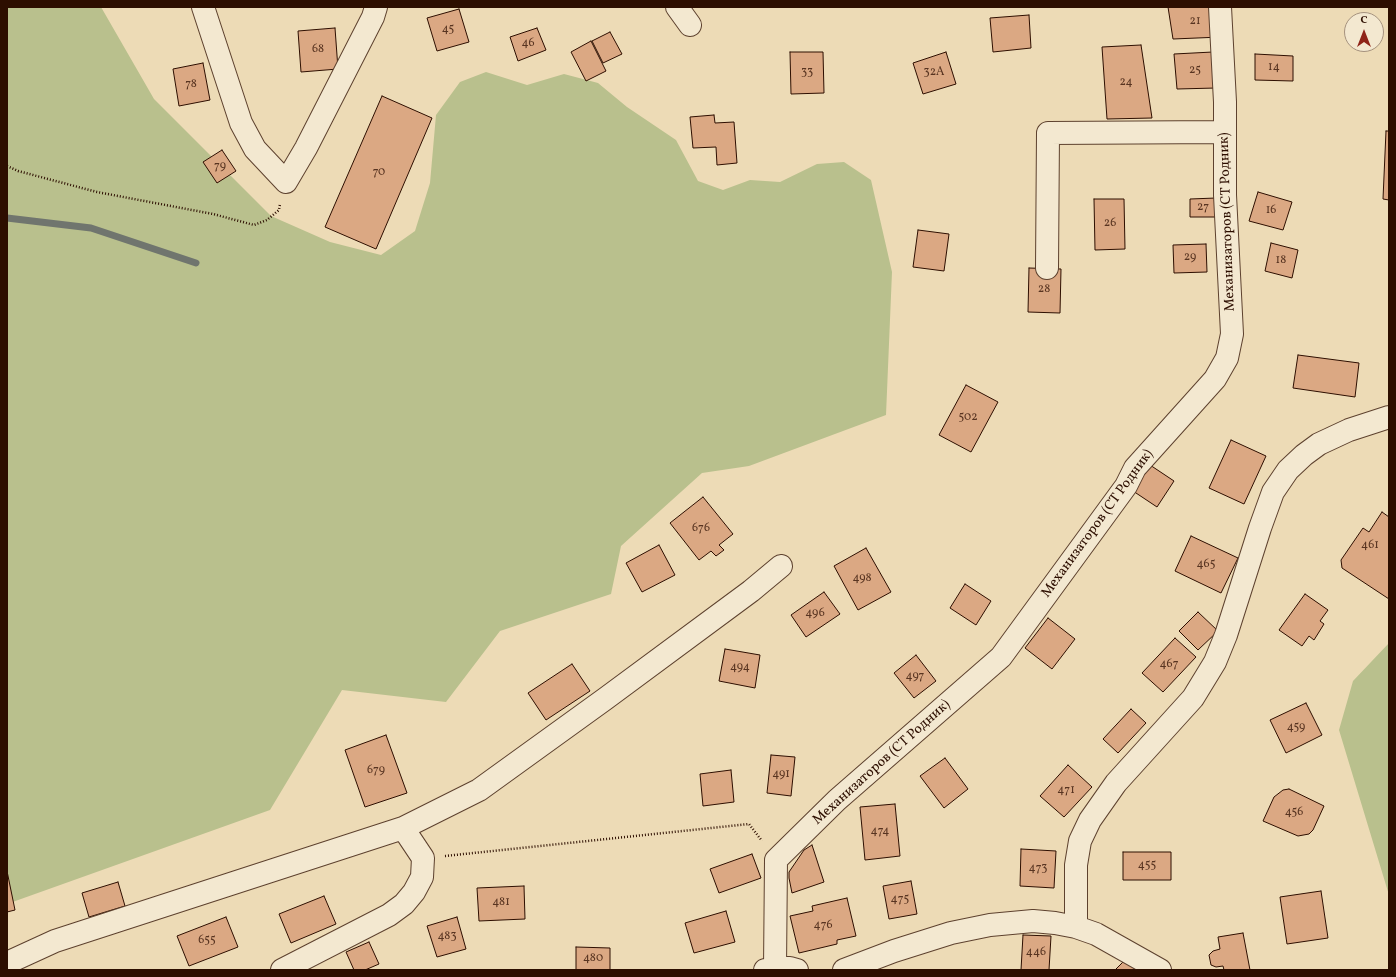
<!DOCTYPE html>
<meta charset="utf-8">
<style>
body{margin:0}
#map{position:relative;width:1396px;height:977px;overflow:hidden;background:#eddbb6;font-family:Vollkorn,serif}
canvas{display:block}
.frame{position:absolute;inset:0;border:8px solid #2d0e00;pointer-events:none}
.north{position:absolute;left:1344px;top:12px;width:40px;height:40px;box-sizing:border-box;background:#f3e8d0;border:1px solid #a4917d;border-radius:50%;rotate:0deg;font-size:11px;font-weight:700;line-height:16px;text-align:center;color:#2d0e00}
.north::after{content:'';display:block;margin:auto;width:14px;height:18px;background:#8f2418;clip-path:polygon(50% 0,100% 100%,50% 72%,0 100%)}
</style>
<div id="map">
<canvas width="1396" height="977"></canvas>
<div class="frame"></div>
<div class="north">С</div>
</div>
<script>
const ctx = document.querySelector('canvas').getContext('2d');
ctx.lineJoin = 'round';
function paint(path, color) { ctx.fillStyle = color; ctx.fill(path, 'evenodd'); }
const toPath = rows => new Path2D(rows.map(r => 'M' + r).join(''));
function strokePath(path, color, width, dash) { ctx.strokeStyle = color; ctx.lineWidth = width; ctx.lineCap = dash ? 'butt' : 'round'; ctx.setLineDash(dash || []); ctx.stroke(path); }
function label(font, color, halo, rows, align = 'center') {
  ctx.font = font + ' Vollkorn,serif'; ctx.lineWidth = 4; ctx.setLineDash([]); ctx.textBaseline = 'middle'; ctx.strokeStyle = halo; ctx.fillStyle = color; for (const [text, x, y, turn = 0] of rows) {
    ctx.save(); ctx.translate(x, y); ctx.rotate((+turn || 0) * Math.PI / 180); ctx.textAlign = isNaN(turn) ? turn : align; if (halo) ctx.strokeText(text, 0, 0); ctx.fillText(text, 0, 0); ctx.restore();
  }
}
paint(toPath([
 [7,7,101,7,154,99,271,216,330,242,381,255,415,231,430,183,436,115,460,82,486,72,527,85,564,74,598,83,627,107,676,140,698,181,723,190,750,180,780,182,817,164,844,162,871,180,892,272,886,415,749,466,702,473,621,546,611,594,500,631,446,702,342,690,270,810,7,904],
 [1389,643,1389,895,1339,730,1353,681]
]), '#b9c08d');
strokePath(toPath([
 [7,218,91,228,196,263]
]), '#70756e', 7);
const building = toPath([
 [1168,7,1219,7,1221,37,1173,39,1168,7],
 [459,9,469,42,437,51,427,18,459,9],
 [1029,15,1031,48,993,52,990,18,1029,15],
 [335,28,338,69,301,72,298,31,335,28],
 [537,28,546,50,518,61,510,37,537,28],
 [610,32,622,54,603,63,592,41,610,32],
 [591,41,606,71,586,81,571,52,591,41],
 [1141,45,1152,118,1107,119,1102,47,1141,45],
 [790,52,823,52,824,93,791,94,790,52],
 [946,52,956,84,923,94,913,63,946,52],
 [1213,52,1216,88,1177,89,1174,54,1213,52],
 [1255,54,1293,56,1293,81,1255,80,1255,54],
 [203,63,210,100,179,106,173,69,203,63],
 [382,96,432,118,376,249,325,227,382,96],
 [714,115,715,123,734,122,737,163,717,165,716,147,693,148,690,117,714,115],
 [1386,131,1389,131,1389,200,1383,199,1386,131],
 [222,150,236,171,217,183,203,162,222,150],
 [1258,192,1292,202,1283,230,1249,221,1258,192],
 [1216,198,1217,217,1190,217,1190,199,1216,198],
 [1094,199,1124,199,1125,249,1095,250,1094,199],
 [918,230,949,234,944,271,913,267,918,230],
 [1271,243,1298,250,1292,278,1265,271,1271,243],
 [1206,244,1207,272,1174,273,1173,245,1206,244],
 [1029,268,1061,269,1060,313,1028,312,1029,268],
 [1298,355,1359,363,1355,397,1293,388,1298,355],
 [966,385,998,402,971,452,939,435,966,385],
 [1231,440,1266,456,1244,504,1209,488,1231,440],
 [1150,465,1174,481,1157,507,1133,491,1150,465],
 [703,497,733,534,719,545,724,550,716,556,711,551,699,560,670,523,703,497],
 [1382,512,1389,517,1389,599,1342,568,1341,560,1363,528,1369,532,1382,512],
 [1191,536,1238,558,1221,593,1175,571,1191,536],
 [659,545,675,575,642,592,626,563,659,545],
 [866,548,891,592,858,610,834,566,866,548],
 [965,584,991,601,976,625,950,608,965,584],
 [824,592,840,614,806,637,791,615,824,592],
 [1305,594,1328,610,1320,621,1324,624,1314,640,1309,636,1302,646,1279,630,1305,594],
 [1198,612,1218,631,1198,650,1179,631,1198,612],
 [1048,618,1075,639,1052,669,1025,648,1048,618],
 [1175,638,1196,657,1163,692,1142,673,1175,638],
 [725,649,760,655,755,688,719,681,725,649],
 [916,655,936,681,914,698,894,673,916,655],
 [572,664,590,691,546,720,528,693,572,664],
 [1306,703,1322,735,1286,753,1270,720,1306,703],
 [1131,709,1146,723,1118,753,1103,739,1131,709],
 [386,735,407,793,365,807,345,750,386,735],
 [771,755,795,757,791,796,767,793,771,755],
 [945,758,968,789,944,808,920,776,945,758],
 [1068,765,1092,787,1064,817,1040,796,1068,765],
 [731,770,734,802,703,806,700,774,731,770],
 [1289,789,1324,806,1313,830,1309,834,1298,836,1263,821,1274,797,1283,790,1289,789],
 [895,804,900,856,865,860,860,807,895,804],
 [812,845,824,882,792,893,789,878,789,872,804,850,812,845],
 [1021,849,1056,851,1054,888,1020,886,1021,849],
 [1123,852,1171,852,1171,880,1123,880,1123,852],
 [752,854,761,878,719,893,710,869,752,854],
 [7,871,15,910,7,912,7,871],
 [911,881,917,914,889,919,883,886,911,881],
 [118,882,125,906,89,917,82,893,118,882],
 [524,886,525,919,479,921,477,888,524,886],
 [1321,891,1328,938,1287,944,1280,897,1321,891],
 [324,896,336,924,291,943,279,914,324,896],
 [847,898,856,936,837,940,837,944,799,953,790,916,813,911,812,906,847,898],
 [726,911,735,942,694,953,685,923,726,911],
 [226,917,238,947,189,966,177,936,226,917],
 [457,917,466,949,437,957,427,926,457,917],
 [1243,933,1250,970,1224,970,1223,966,1216,967,1211,965,1209,955,1213,951,1220,949,1218,937,1243,933],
 [1023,935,1051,936,1049,970,1021,970,1023,935],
 [369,942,379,964,365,970,354,970,346,952,369,942],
 [576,947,610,948,610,970,576,970,576,947],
 [1130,955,1145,970,1115,970,1130,955]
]);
paint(building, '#dba883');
strokePath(building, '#2d0e00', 1);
const minor = toPath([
 [203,7,241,123,255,149,286,182,306,148,373,17,376,7],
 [677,7,690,25],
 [1047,268,1048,133,1225,132],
 [1076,927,1076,865,1080,841,1090,820,1116,783,1193,698,1215,662,1226,635,1260,528,1273,492,1288,470,1304,455,1319,444,1349,430,1389,417],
 [7,963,55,941,403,828,479,790,605,699,751,591,781,566],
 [775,968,776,860,837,800,1001,657,1126,486,1135,468,1215,379,1227,358,1232,334,1225,195,1225,102,1220,7],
 [282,970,389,915,404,904,414,892,422,877,423,858,403,828],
 [765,970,775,968,790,968,797,970],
 [844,970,894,951,951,933,990,925,1033,921,1055,923,1076,927,1096,934,1160,970]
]);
strokePath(minor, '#5d412e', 24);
strokePath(toPath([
 [7,166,18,171,97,192,213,214,254,225,267,220,279,210,280,204],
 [445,856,749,824,762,841]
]), '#2d0e00', 2.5, [1, 2]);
strokePath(minor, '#f3e8d0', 22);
label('12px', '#583421', null, [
 ["21",1195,22],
 ["45",448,30],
 ["46",528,44],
 ["68",318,50],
 ["14",1274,68],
 ["25",1195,71],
 ["33",807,73],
 ["32А",934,73],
 ["24",1126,83],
 ["78",191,85],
 ["79",220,167],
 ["70",379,173],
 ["27",1203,208],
 ["16",1271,211],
 ["26",1110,224],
 ["29",1190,258],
 ["18",1281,261],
 ["28",1044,290],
 ["502",968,418],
 ["676",701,529],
 ["461",1370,546],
 ["465",1206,565],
 ["498",862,579],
 ["496",815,614],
 ["467",1169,665],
 ["494",740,668],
 ["497",915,677],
 ["459",1296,728],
 ["679",376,771],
 ["491",781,775],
 ["471",1066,791],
 ["456",1294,813],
 ["474",880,832],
 ["455",1147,866],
 ["473",1038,869],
 ["475",900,900],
 ["481",501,903],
 ["476",823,926],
 ["483",447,937],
 ["655",207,941],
 ["446",1036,953],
 ["480",593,959]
]);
label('14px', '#2d0e00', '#f3e8d0', [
 ["Механизаторов (СТ Родник)",1228,222,-92],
 ["Механизаторов (СТ Родник)",1098,524,-54],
 ["Механизаторов (СТ Родник)",882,763,-42]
]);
</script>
